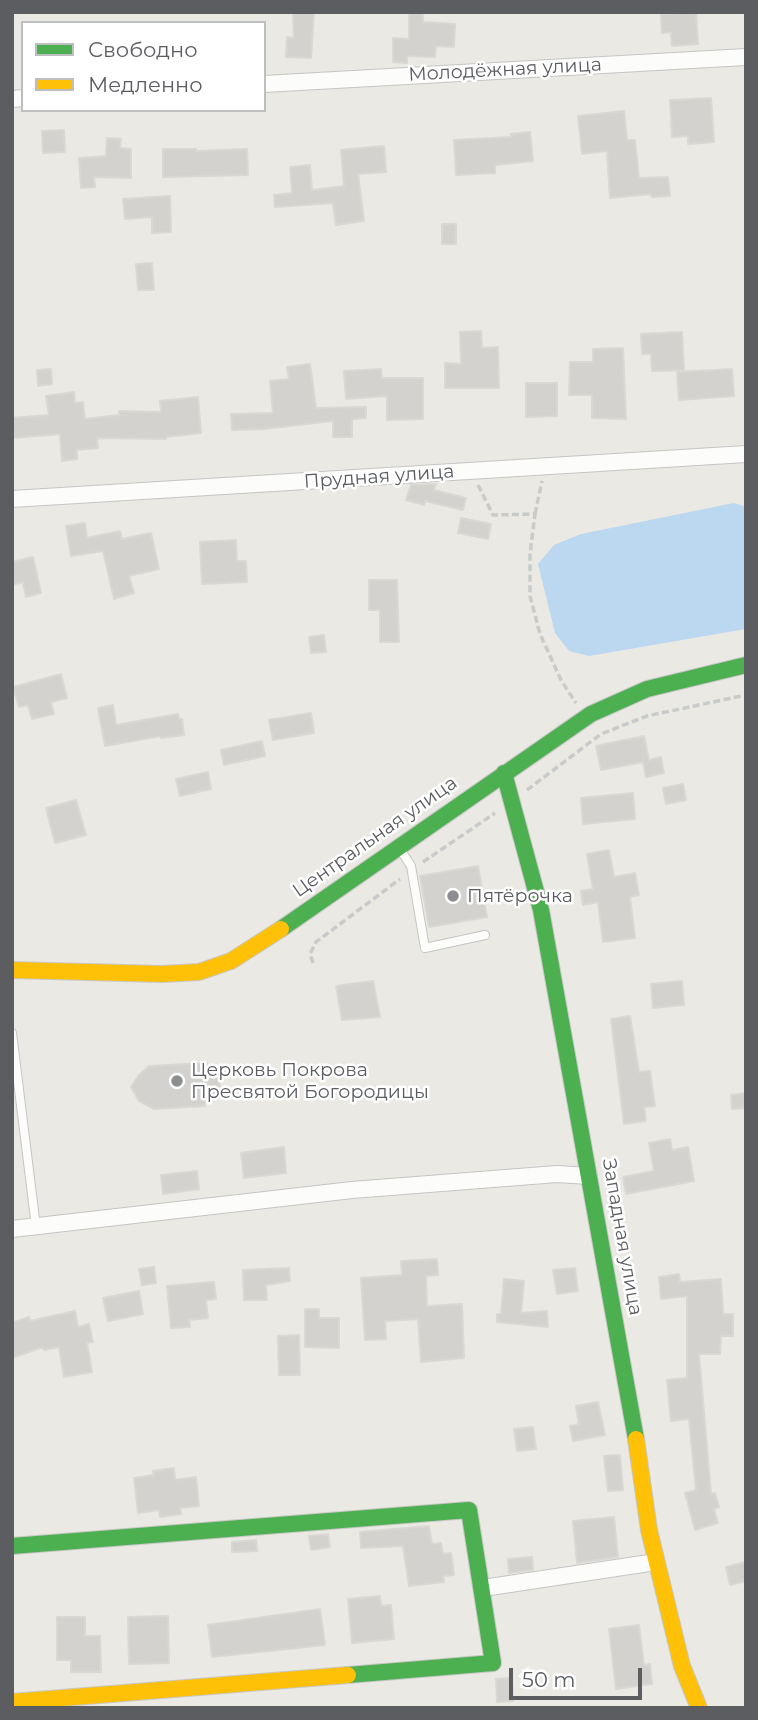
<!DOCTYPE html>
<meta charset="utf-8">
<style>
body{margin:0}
#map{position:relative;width:758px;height:1720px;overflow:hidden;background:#eae9e4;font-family:Montserrat,sans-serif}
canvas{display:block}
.frame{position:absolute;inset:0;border:14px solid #5b5d61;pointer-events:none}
.legend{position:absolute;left:21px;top:21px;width:245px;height:91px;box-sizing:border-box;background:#fff;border:2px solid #bdbec0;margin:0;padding:9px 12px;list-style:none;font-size:21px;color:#5b5d61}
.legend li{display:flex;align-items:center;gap:14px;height:35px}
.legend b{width:35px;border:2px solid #bdbec0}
.scale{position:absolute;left:509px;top:1668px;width:133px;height:32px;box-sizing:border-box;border:4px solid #5b5d61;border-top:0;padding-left:9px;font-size:21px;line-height:24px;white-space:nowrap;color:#5b5d61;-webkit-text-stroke:5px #fff;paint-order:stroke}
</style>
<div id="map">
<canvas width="758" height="1720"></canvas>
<div class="frame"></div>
<ul class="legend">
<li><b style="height:9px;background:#4caf50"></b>Свободно</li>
<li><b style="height:9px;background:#ffc107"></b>Медленно</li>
</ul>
<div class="scale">50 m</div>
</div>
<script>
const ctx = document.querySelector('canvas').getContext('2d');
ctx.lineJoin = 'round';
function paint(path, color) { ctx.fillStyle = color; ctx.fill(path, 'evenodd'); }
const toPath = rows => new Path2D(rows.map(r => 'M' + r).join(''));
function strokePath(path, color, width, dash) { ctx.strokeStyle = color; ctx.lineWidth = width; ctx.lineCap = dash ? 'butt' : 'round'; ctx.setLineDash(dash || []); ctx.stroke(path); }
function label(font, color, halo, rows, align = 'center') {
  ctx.font = font + ' Montserrat,sans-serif'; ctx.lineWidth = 5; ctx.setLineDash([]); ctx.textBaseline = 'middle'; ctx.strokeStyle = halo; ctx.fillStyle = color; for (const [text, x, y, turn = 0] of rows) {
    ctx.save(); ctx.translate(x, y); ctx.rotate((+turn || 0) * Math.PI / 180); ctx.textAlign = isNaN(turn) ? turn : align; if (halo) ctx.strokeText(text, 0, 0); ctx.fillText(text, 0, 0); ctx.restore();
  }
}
paint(toPath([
 [734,503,746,507,746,629,589,656,569,651,555,633,538,564,554,545,581,534]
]), '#bcd7f0');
const building = toPath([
 [293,12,314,12,311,58,286,57,287,37,294,38,293,12],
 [409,12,423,12,423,22,455,24,454,47,436,46,435,57,407,56,407,63,393,62,393,38,409,39,409,12],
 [696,12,698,44,672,46,671,32,662,33,661,14,696,12],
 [711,98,714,142,688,144,688,136,672,137,670,100,711,98],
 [624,111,627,140,635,140,639,178,668,177,670,196,652,197,651,194,610,198,607,151,582,154,578,116,624,111],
 [64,130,65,152,43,153,42,131,64,130],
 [530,132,533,161,495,165,495,173,456,175,454,140,512,137,511,134,530,132],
 [107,138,121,139,120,148,131,149,131,178,94,177,95,187,81,188,79,158,106,156,107,138],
 [384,146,386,172,358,174,364,221,336,225,333,203,275,207,274,195,292,193,290,167,310,165,312,190,344,186,341,150,384,146],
 [163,149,196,149,196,151,247,149,248,175,163,177,163,149],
 [170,196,171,232,152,233,152,217,125,219,123,199,170,196],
 [442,224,456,224,456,244,442,244,442,224],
 [152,263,154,290,138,290,136,264,152,263],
 [481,331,482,348,498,347,499,388,445,388,445,363,461,364,460,332,481,331],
 [682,332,684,370,652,371,651,354,642,354,641,334,682,332],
 [623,348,626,419,592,418,592,395,569,395,570,362,593,362,593,349,623,348],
 [310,364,316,408,366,407,366,418,352,419,352,437,333,437,333,421,263,429,232,430,231,414,273,413,270,381,289,379,287,367,310,364],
 [51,369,52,384,38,386,37,370,51,369],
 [381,369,382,378,423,378,423,419,387,420,387,396,346,399,344,371,381,369],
 [732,369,734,396,679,400,677,372,732,369],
 [526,383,557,383,557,416,526,417,526,383],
 [74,392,75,403,83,402,85,419,119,415,119,411,161,412,160,401,198,397,201,433,166,437,166,439,97,438,98,448,77,450,77,459,62,461,60,434,12,438,12,418,49,415,46,396,74,392],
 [436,484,434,490,466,498,463,510,425,501,424,505,406,500,411,485,436,484],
 [461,518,491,524,488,539,458,533,461,518],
 [85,523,87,538,120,531,122,539,151,533,159,569,129,576,134,593,114,599,103,551,71,556,66,526,85,523],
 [236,540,237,561,246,561,247,582,202,584,200,542,236,540],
 [33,557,41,593,26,597,23,582,12,585,12,562,33,557],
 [369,580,397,580,399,642,380,642,380,610,369,610,369,580],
 [324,635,326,652,311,653,309,637,324,635],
 [61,674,67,698,51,702,54,714,32,719,28,705,19,707,13,687,61,674],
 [113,705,116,725,178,714,179,719,182,719,184,735,161,738,161,736,105,746,98,708,113,705],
 [311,713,314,733,273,740,269,720,311,713],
 [644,736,649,760,661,757,664,773,646,777,643,762,601,770,596,746,644,736],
 [262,741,265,756,224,765,221,750,262,741],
 [208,772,211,789,180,796,176,779,208,772],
 [683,784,686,800,666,804,663,788,683,784],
 [633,793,635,819,583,824,581,798,633,793],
 [76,800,86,835,55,843,46,808,76,800],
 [609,850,614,877,635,873,639,895,630,897,635,938,603,942,598,902,583,905,581,891,593,889,587,854,609,850],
 [478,866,487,917,429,927,420,876,478,866],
 [373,981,380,1017,342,1020,336,986,373,981],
 [682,981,684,1005,653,1008,651,984,682,981],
 [630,1016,639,1072,650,1071,655,1106,644,1107,646,1121,624,1124,611,1019,630,1016],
 [207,1063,206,1076,220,1076,220,1094,205,1093,205,1106,154,1109,139,1101,131,1087,139,1075,149,1066,207,1063],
 [746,1093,746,1108,732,1109,731,1095,746,1093],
 [670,1139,672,1150,688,1147,694,1181,626,1194,623,1177,654,1171,649,1143,670,1139],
 [284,1147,286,1173,244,1178,241,1153,284,1147],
 [197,1171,199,1189,163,1194,161,1175,197,1171],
 [437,1259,438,1275,426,1276,427,1306,462,1304,464,1358,421,1362,418,1319,385,1321,386,1339,365,1340,361,1278,402,1275,401,1261,437,1259],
 [154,1267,156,1283,142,1285,139,1269,154,1267],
 [289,1268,290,1281,266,1285,267,1300,244,1300,243,1270,289,1268],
 [575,1268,578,1291,557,1294,553,1270,575,1268],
 [679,1274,680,1282,721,1279,723,1314,733,1314,733,1336,721,1336,720,1354,699,1354,711,1494,715,1493,719,1507,714,1509,718,1523,695,1530,685,1493,696,1490,689,1419,671,1421,667,1380,687,1378,687,1296,661,1299,659,1277,679,1274],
 [504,1279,524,1281,521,1313,547,1311,548,1327,497,1322,497,1314,501,1314,504,1279],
 [214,1282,216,1299,206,1300,208,1318,189,1320,190,1327,171,1328,167,1286,214,1282],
 [139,1291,143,1314,108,1321,103,1298,139,1291],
 [305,1309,319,1309,319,1318,339,1318,339,1348,305,1347,305,1309],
 [75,1311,78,1327,89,1324,93,1342,87,1343,92,1372,64,1377,59,1347,44,1350,43,1347,12,1358,12,1323,29,1317,30,1321,75,1311],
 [299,1335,300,1375,279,1375,278,1336,299,1335],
 [598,1402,605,1435,573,1441,570,1426,579,1424,576,1406,598,1402],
 [533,1427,536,1449,517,1451,514,1429,533,1427],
 [620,1455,623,1490,608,1491,604,1456,620,1455],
 [174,1468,175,1480,196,1477,199,1506,180,1508,181,1514,160,1517,159,1510,138,1513,134,1478,154,1475,153,1471,174,1468],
 [614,1517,618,1557,577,1563,573,1521,614,1517],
 [429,1526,432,1544,441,1543,443,1554,451,1553,454,1575,443,1576,444,1582,409,1586,403,1546,361,1548,360,1532,429,1526],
 [328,1534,330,1547,311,1550,309,1536,328,1534],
 [256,1540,257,1551,232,1552,232,1542,256,1540],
 [532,1557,533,1570,509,1573,508,1559,532,1557],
 [746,1562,746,1581,730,1585,726,1567,746,1562],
 [380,1596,381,1606,391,1605,394,1639,352,1643,348,1599,380,1596],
 [320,1609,325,1645,212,1657,208,1625,320,1609],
 [168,1616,169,1663,129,1664,128,1617,168,1616],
 [57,1617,85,1617,85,1636,100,1636,101,1672,71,1672,71,1660,57,1660,57,1617],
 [639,1625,644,1665,650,1664,652,1684,616,1689,609,1629,639,1625],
 [512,1678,513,1701,497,1702,496,1679,512,1678]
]);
paint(building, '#d3d2cf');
strokePath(building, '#d9d8d4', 2);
const lane = toPath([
 [400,849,411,866,425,948,485,935],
 [12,1033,36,1227]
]);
const street = toPath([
 [264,84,746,57],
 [12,99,23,98],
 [12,499,746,454],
 [12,1229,352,1190,557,1174,589,1176],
 [483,1588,656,1562]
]);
const fast = toPath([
 [504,773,541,910,636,1439],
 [281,929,591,714,647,689,746,665],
 [12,1546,469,1510,493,1663,348,1675]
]);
const slow = toPath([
 [12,970,162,974,199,972,231,961,281,929],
 [636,1439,649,1530,682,1666,699,1708],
 [12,1702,348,1675]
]);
strokePath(lane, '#c6c5c5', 10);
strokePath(street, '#c6c5c5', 18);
strokePath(fast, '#c6c7c6', 18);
strokePath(slow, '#c6c7c6', 18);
strokePath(toPath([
 [478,485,493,515,535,514,530,554,530,596,540,634,561,680,576,703],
 [535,514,542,481],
 [527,790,601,734,647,716,746,695],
 [423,862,495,813],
 [313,963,310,954,316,942,400,879]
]), '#c8cbc9', 3.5, [7, 3.5]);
strokePath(lane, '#fcfcfb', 8);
strokePath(street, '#fcfcfb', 16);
strokePath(fast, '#4caf50', 16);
strokePath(slow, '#ffc107', 16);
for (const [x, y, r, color] of [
 [453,896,7,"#8d8e8f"],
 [177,1081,7,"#8d8e8f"]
]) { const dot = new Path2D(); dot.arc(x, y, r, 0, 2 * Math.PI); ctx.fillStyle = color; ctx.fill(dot); strokePath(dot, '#fff', 2.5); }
label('19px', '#5b5d61', '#fff', [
 ["Молодёжная улица",505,70,-3],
 ["Прудная улица",379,477,-4],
 ["Центральная улица",375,837,-35],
 ["Западная улица",622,1237,80]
]);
label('19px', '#5b5d61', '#fff', [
 ["Пятёрочка",467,896],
 ["Церковь Покрова",191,1070],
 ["Пресвятой Богородицы",191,1092]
], 'left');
</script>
